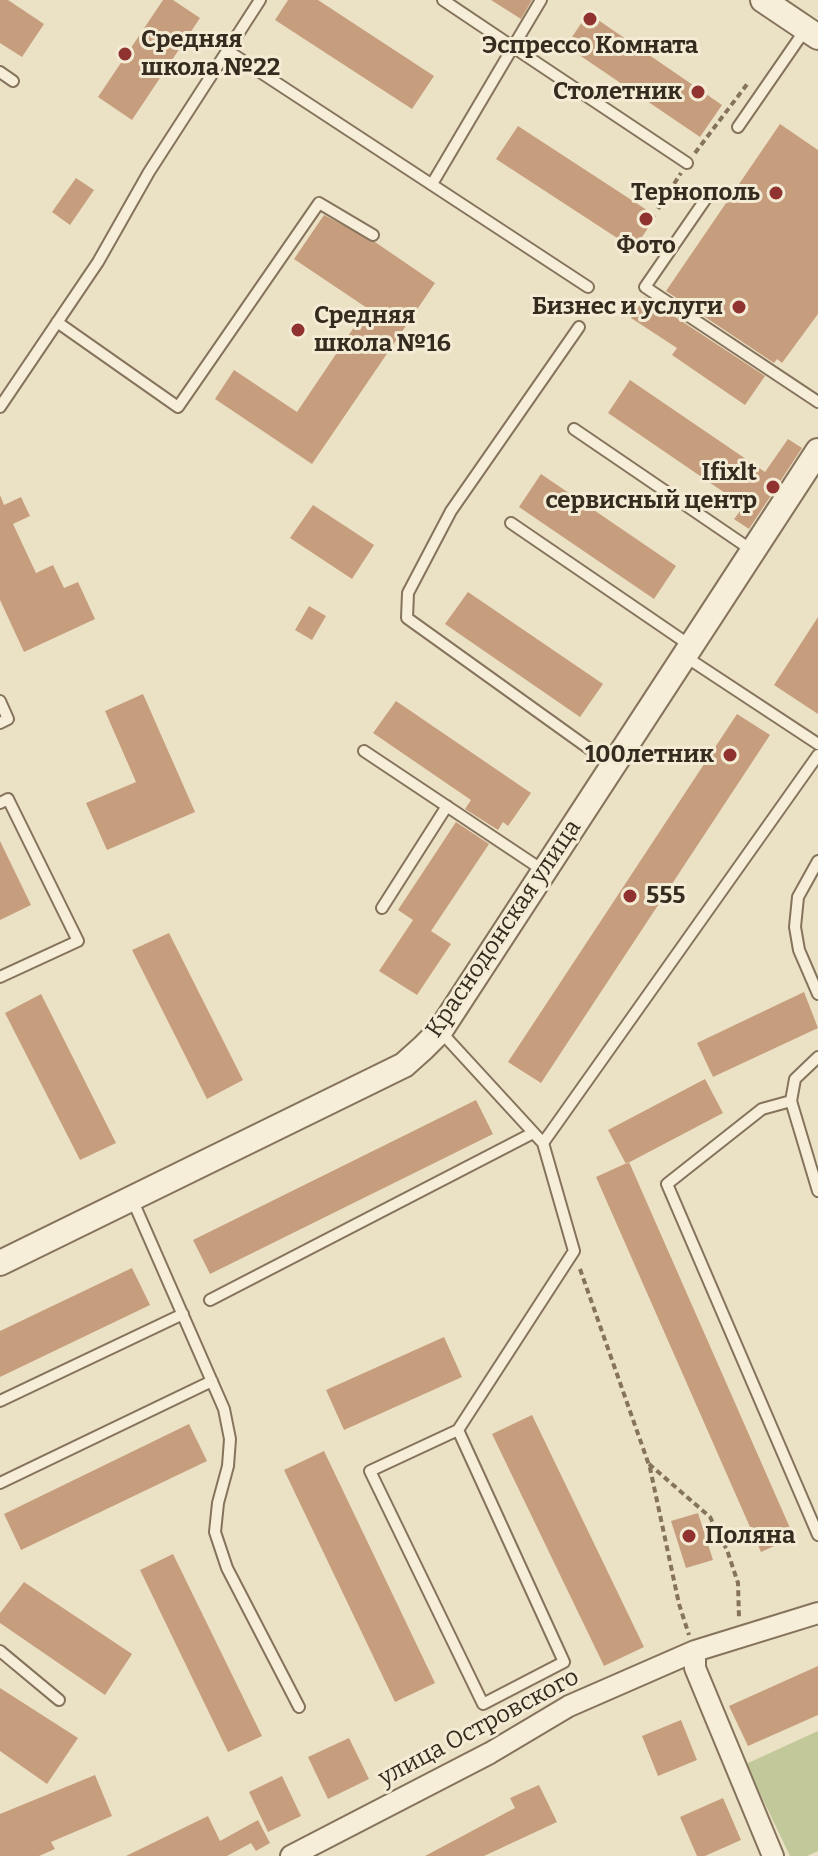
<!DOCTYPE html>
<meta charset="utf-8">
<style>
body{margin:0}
canvas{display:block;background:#ebe1c5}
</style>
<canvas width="818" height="1856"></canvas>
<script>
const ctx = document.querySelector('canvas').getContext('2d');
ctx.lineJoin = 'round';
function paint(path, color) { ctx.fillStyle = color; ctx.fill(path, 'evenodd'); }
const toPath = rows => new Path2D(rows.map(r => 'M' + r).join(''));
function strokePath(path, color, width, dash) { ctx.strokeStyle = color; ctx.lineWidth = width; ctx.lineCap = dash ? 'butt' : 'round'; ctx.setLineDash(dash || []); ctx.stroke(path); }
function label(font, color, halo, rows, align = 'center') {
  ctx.font = font + ' Bitter,serif'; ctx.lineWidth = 6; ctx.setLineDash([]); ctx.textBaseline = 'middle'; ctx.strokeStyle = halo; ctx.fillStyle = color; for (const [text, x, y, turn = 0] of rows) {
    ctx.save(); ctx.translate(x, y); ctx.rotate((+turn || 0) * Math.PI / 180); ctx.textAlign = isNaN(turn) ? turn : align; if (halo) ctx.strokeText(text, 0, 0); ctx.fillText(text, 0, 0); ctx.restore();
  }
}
paint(toPath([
 [818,1731,818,1851,807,1856,790,1856,746,1764]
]), '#c2c899');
paint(toPath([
 [0,0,8,0,44,24,22,57,0,43],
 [163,0,173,0,200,18,132,120,98,97],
 [288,0,318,0,434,76,412,109,275,20],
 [491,0,532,0,521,19],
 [588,13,722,105,700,137,566,46],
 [780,124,818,150,818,314,782,363,777,359,774,363,666,291],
 [518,126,656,216,634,249,496,159],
 [76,178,94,190,70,225,52,212],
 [324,215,375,242,435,283,312,464,215,399,234,370,297,412,367,308,294,259],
 [645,297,765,376,745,405,672,355,677,348,631,318],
 [630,380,765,472,788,439,802,448,749,529,734,519,744,506,608,413],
 [541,474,676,566,654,599,519,507],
 [0,495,4,505,21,497,30,516,13,524,36,573,53,565,64,588,78,582,95,619,24,652,0,600],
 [313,505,374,545,352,579,290,538],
 [468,592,603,684,580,717,445,624],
 [309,606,326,616,312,640,295,630],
 [818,617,818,714,774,685],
 [143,694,195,812,107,850,86,803,136,782,105,711],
 [396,701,531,793,508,826,503,822,498,830,465,809,471,800,373,733],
 [737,714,770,735,541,1083,508,1062],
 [456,822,489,844,431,931,451,944,417,995,379,971,413,920,398,910],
 [0,841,31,905,0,920],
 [169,933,243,1080,207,1099,132,950],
 [804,992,818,1028,713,1077,697,1043],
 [41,994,116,1143,80,1160,5,1013],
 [705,1079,723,1113,626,1164,608,1130],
 [476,1100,493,1134,210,1274,193,1240],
 [629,1162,794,1537,761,1552,596,1177],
 [132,1268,150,1305,0,1377,0,1331],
 [444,1337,462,1377,344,1430,326,1390],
 [532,1415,644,1647,604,1666,492,1434],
 [189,1424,207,1461,21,1550,4,1514],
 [324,1451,435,1683,395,1702,284,1470],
 [698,1513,713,1560,686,1568,671,1521],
 [173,1554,262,1736,228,1752,140,1570],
 [24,1582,132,1654,105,1695,0,1623,0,1613],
 [818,1666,818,1715,748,1746,729,1706],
 [0,1688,78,1738,47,1784,0,1751],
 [681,1720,697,1760,658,1776,642,1736],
 [349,1738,369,1779,328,1799,308,1757],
 [95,1775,112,1816,51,1842,55,1849,39,1856,0,1856,0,1814],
 [282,1776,301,1816,268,1832,249,1792],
 [539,1785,557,1822,484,1856,425,1856,515,1808,510,1798],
 [723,1798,741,1840,705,1856,697,1856,680,1817],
 [208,1816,220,1841,258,1820,270,1843,256,1851,251,1843,227,1856,126,1856]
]), '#c79e7d');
const service = toPath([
 [443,0,513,47,541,0],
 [228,51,588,287],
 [0,72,13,81],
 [738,127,805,30],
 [432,184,513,47,687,163],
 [707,197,645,287,818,402],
 [57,322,178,407,319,203,373,235],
 [579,327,451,511,408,593,407,618,612,765],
 [0,407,98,262,149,172,260,0],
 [574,429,753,551],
 [511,523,691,646],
 [686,657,818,744],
 [0,701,8,719,0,723],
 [364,751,544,871],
 [0,803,8,799,78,941,0,977],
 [818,861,798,897,795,927,799,950,818,994],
 [382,908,447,806],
 [441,1032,543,1143,574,1251,458,1430,370,1471,483,1704,564,1662,458,1430],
 [818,1057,795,1079,791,1101,818,1191],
 [791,1101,762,1109,667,1184,818,1535],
 [543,1143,818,755],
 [132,1199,224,1409,230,1439,228,1466,218,1503,215,1532,227,1568,299,1707],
 [210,1300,533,1133],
 [0,1401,183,1314],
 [0,1483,212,1381],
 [0,1651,59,1700]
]);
const minor = toPath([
 [291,1856,490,1753,569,1706,695,1651],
 [773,1856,695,1668,695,1651,818,1613]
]);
const tertiary = toPath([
 [763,0,818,37],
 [0,1263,404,1065,423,1048,440,1031,818,451]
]);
strokePath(service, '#85735c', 14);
strokePath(minor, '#85735c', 24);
strokePath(tertiary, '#85735c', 28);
strokePath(toPath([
 [695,153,748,83],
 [658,209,681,173],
 [580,1269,650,1468,679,1604,689,1635],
 [649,1464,710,1517,727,1550,738,1583,739,1618]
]), '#85735c', 4, [6, 4]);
strokePath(service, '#f6eed8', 10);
strokePath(minor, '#f6eed8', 20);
strokePath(tertiary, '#f6eed8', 24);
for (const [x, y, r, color] of [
 [590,19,8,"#8f3230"],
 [125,54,8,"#8f3230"],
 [698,92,8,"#8f3230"],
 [776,193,8,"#8f3230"],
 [646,219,8,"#8f3230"],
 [739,307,8,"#8f3230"],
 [298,330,8,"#8f3230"],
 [773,487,8,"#8f3230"],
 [730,755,8,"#8f3230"],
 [630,896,8,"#8f3230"],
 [689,1536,8,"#8f3230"]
]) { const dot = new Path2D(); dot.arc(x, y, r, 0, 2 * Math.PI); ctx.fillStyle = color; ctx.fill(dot); strokePath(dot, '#f3ebd4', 3); }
label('bold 24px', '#362b1f', '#f3ebd4', [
 ["Средняя",141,40,"left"],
 ["школа №22",141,68,"left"],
 ["Эспрессо Комната",590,46,"center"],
 ["Столетник",682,92],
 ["Тернополь",760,193],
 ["Фото",646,246,"center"],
 ["Бизнес и услуги",723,307],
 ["Средняя",314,316,"left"],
 ["школа №16",314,344,"left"],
 ["Ifixlt",757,473],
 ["сервисный центр",757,501],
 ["100летник",714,755],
 ["555",646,896,"left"],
 ["Поляна",705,1536,"left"]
], 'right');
label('24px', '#362b1f', '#f3ebd4', [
 ["Краснодонская улица",504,929,-56],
 ["улица Островского",479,1728,-28]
]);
</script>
